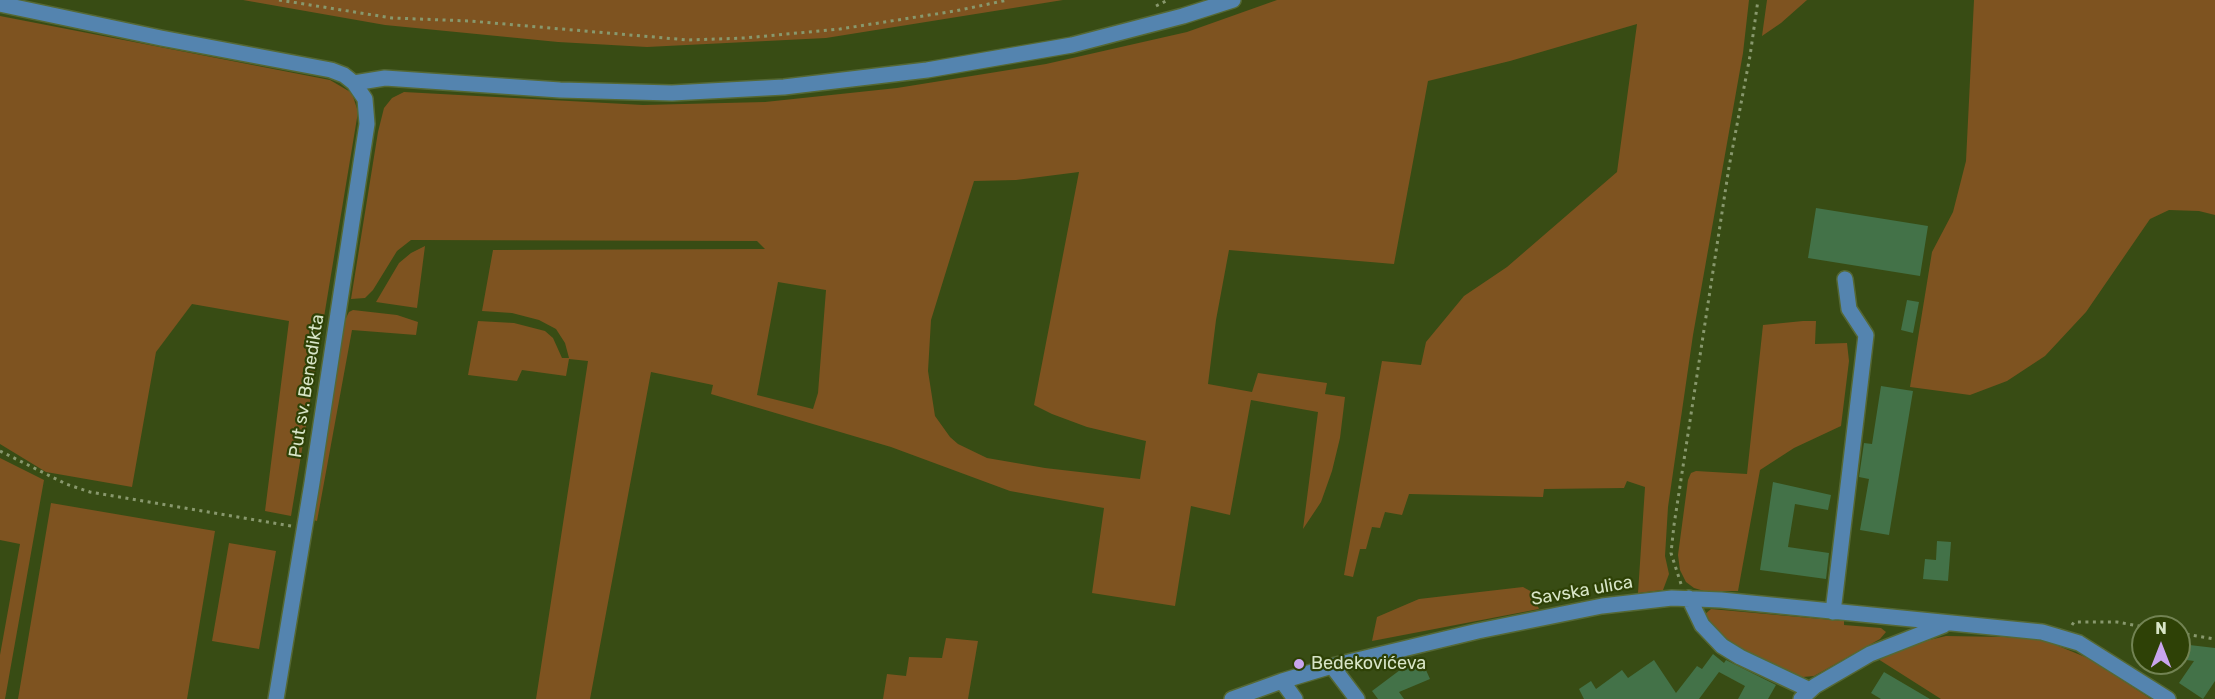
<!DOCTYPE html>
<meta charset="utf-8">
<style>
body{margin:0}
#map{position:relative;width:2215px;height:699px;overflow:hidden;background:#384c14;font-family:Rubik,sans-serif}
canvas{display:block}
.north{position:absolute;left:2131px;top:615px;width:60px;height:60px;box-sizing:border-box;background:#2e4106;border:2px solid #728353;border-radius:50%;rotate:0deg;font-size:16px;font-weight:700;line-height:24px;text-align:center;color:#d8e5c7}
.north::after{content:'';display:block;margin:auto;width:21px;height:27px;background:#c9a5ee;clip-path:polygon(50% 0,100% 100%,50% 72%,0 100%)}
</style>
<div id="map">
<canvas width="2215" height="699"></canvas>
<div class="north">N</div>
</div>
<script>
const ctx = document.querySelector('canvas').getContext('2d');
ctx.lineJoin = 'round';
function paint(path, color) { ctx.fillStyle = color; ctx.fill(path, 'evenodd'); }
const toPath = rows => new Path2D(rows.map(r => 'M' + r).join(''));
function strokePath(path, color, width, dash) { ctx.strokeStyle = color; ctx.lineWidth = width; ctx.lineCap = dash ? 'butt' : 'round'; ctx.setLineDash(dash || []); ctx.stroke(path); }
function label(font, color, halo, rows, align = 'center') {
  ctx.font = font + ' Rubik,sans-serif'; ctx.lineWidth = 4.5; ctx.setLineDash([]); ctx.textBaseline = 'middle'; ctx.strokeStyle = halo; ctx.fillStyle = color; for (const [text, x, y, turn = 0] of rows) {
    ctx.save(); ctx.translate(x, y); ctx.rotate((+turn || 0) * Math.PI / 180); ctx.textAlign = isNaN(turn) ? turn : align; if (halo) ctx.strokeText(text, 0, 0); ctx.fillText(text, 0, 0); ctx.restore();
  }
}
paint(toPath([
 [243,0,1063,0,826,38,647,47,558,42,385,25],
 [1277,0,1749,0,1743,53,1693,335,1668,507,1665,556,1669,574,1663,590,1638,593,1645,487,1627,481,1624,488,1544,489,1543,497,1409,494,1402,515,1385,512,1380,528,1372,527,1366,549,1360,549,1353,577,1344,575,1382,361,1421,365,1426,342,1464,296,1507,267,1617,172,1637,24,1510,61,1428,81,1394,264,1229,250,1216,320,1208,384,1252,392,1258,373,1327,383,1325,394,1345,397,1340,438,1332,471,1321,502,1303,529,1318,412,1251,400,1230,515,1191,506,1175,606,1092,593,1104,508,1010,491,891,447,711,394,713,385,651,372,590,699,536,699,588,361,569,359,566,376,522,370,517,381,468,375,478,321,514,323,545,331,553,338,562,358,569,358,565,343,556,329,539,320,512,313,482,311,493,250,765,249,757,241,411,240,397,251,373,290,365,298,351,299,378,132,384,108,392,98,404,92,643,105,765,102,897,88,1046,64,1187,32],
 [1079,172,1034,405,1052,414,1087,427,1146,441,1140,479,1045,468,987,458,958,444,950,437,935,416,928,371,931,320,974,181,1016,180],
 [778,282,826,290,818,393,813,409,757,395],
 [1767,0,1807,0,1781,23,1762,36],
 [1974,0,2215,0,2215,215,2199,211,2169,210,2150,219,2086,312,2045,356,2007,381,1970,395,1910,387,1932,252,1953,212,1966,161],
 [0,16,330,80,352,93,358,112,291,516,265,511,289,321,192,304,156,352,132,487,46,472,0,444],
 [425,246,417,308,376,302,399,263,411,253],
 [353,310,397,315,418,322,416,335,352,330,317,521,313,520,345,320,349,312],
 [1803,321,1816,321,1815,344,1847,343,1849,361,1841,426,1794,448,1760,470,1738,591,1704,591,1694,588,1686,582,1680,570,1678,555,1688,480,1691,473,1696,471,1747,474,1763,325],
 [0,458,44,480,5,699,0,699,0,655,20,544,0,540],
 [51,503,215,531,187,699,18,699],
 [229,543,276,551,259,649,212,641],
 [1523,587,1532,592,1539,609,1372,641,1377,617,1419,599],
 [1711,609,1844,621,1844,625,1881,628,1886,632,1880,639,1814,676,1803,677,1792,673,1790,676,1744,653,1712,630,1704,615],
 [1946,636,2005,637,2044,640,2090,659,2151,699,1941,699,1878,659,1908,645],
 [946,638,978,641,968,699,883,699,887,674,906,676,909,657,942,658]
]), '#7e5320');
paint(toPath([
 [1816,208,1928,226,1920,276,1808,258],
 [1907,300,1919,302,1913,333,1901,330],
 [1881,386,1913,391,1889,535,1860,530,1869,479,1859,477,1864,443,1872,444],
 [1773,482,1831,495,1828,510,1795,504,1788,547,1829,553,1826,579,1760,570],
 [1937,541,1951,542,1948,581,1923,579,1925,559,1936,560],
 [2181,644,2215,648,2215,681,2203,699,2179,683,2194,661,2179,659],
 [1713,654,1724,663,1726,660,1776,685,1768,699,1738,699,1745,686,1719,672,1699,699,1584,699,1579,689,1591,681,1596,689,1622,670,1628,678,1654,660,1676,693,1697,666,1702,669],
 [1422,661,1430,679,1399,692,1404,699,1378,699,1372,691,1400,670],
 [1884,672,1930,699,1881,699,1871,693]
]), '#437248');
const minor = toPath([
 [0,4,161,38,331,70,344,75,354,83,365,99,367,124,312,483,276,699],
 [354,83,385,78,560,90,672,93,784,87,927,70,1072,45,1183,16,1233,0],
 [1689,598,1702,625,1722,646,1740,657,1810,690],
 [1833,612,1866,335,1849,309,1845,279],
 [1332,666,1357,699],
 [1282,681,1295,699],
 [1232,699,1282,681,1332,666,1478,631,1602,606,1672,598,1721,600,2042,632,2079,643,2168,699],
 [1801,699,1815,686,1870,654,1944,625]
]);
strokePath(minor, '#556834', 18);
strokePath(toPath([
 [279,0,392,18,470,21,688,40,745,38,840,29,955,11,1008,0],
 [1156,6,1168,0],
 [0,451,66,484,90,492,291,526],
 [1681,584,1671,553,1674,525,1729,167,1750,56,1758,0],
 [2072,625,2074,622,2117,622,2144,627],
 [2179,633,2215,639]
]), '#88986d', 3, [3, 4.5]);
strokePath(minor, '#5484af', 15);
for (const [x, y, r, color] of [
 [1299,664,6,"#c9a5ee"]
]) { const dot = new Path2D(); dot.arc(x, y, r, 0, 2 * Math.PI); ctx.fillStyle = color; ctx.fill(dot); strokePath(dot, '#2e4106', 2); }
label('18px', '#d8e5c7', '#2e4106', [
 ["Put sv. Benedikta",307,386,-81],
 ["Savska ulica",1582,591,-10]
]);
label('18px', '#d8e5c7', '#2e4106', [
 ["Bedekovićeva",1311,664]
], 'left');
</script>
